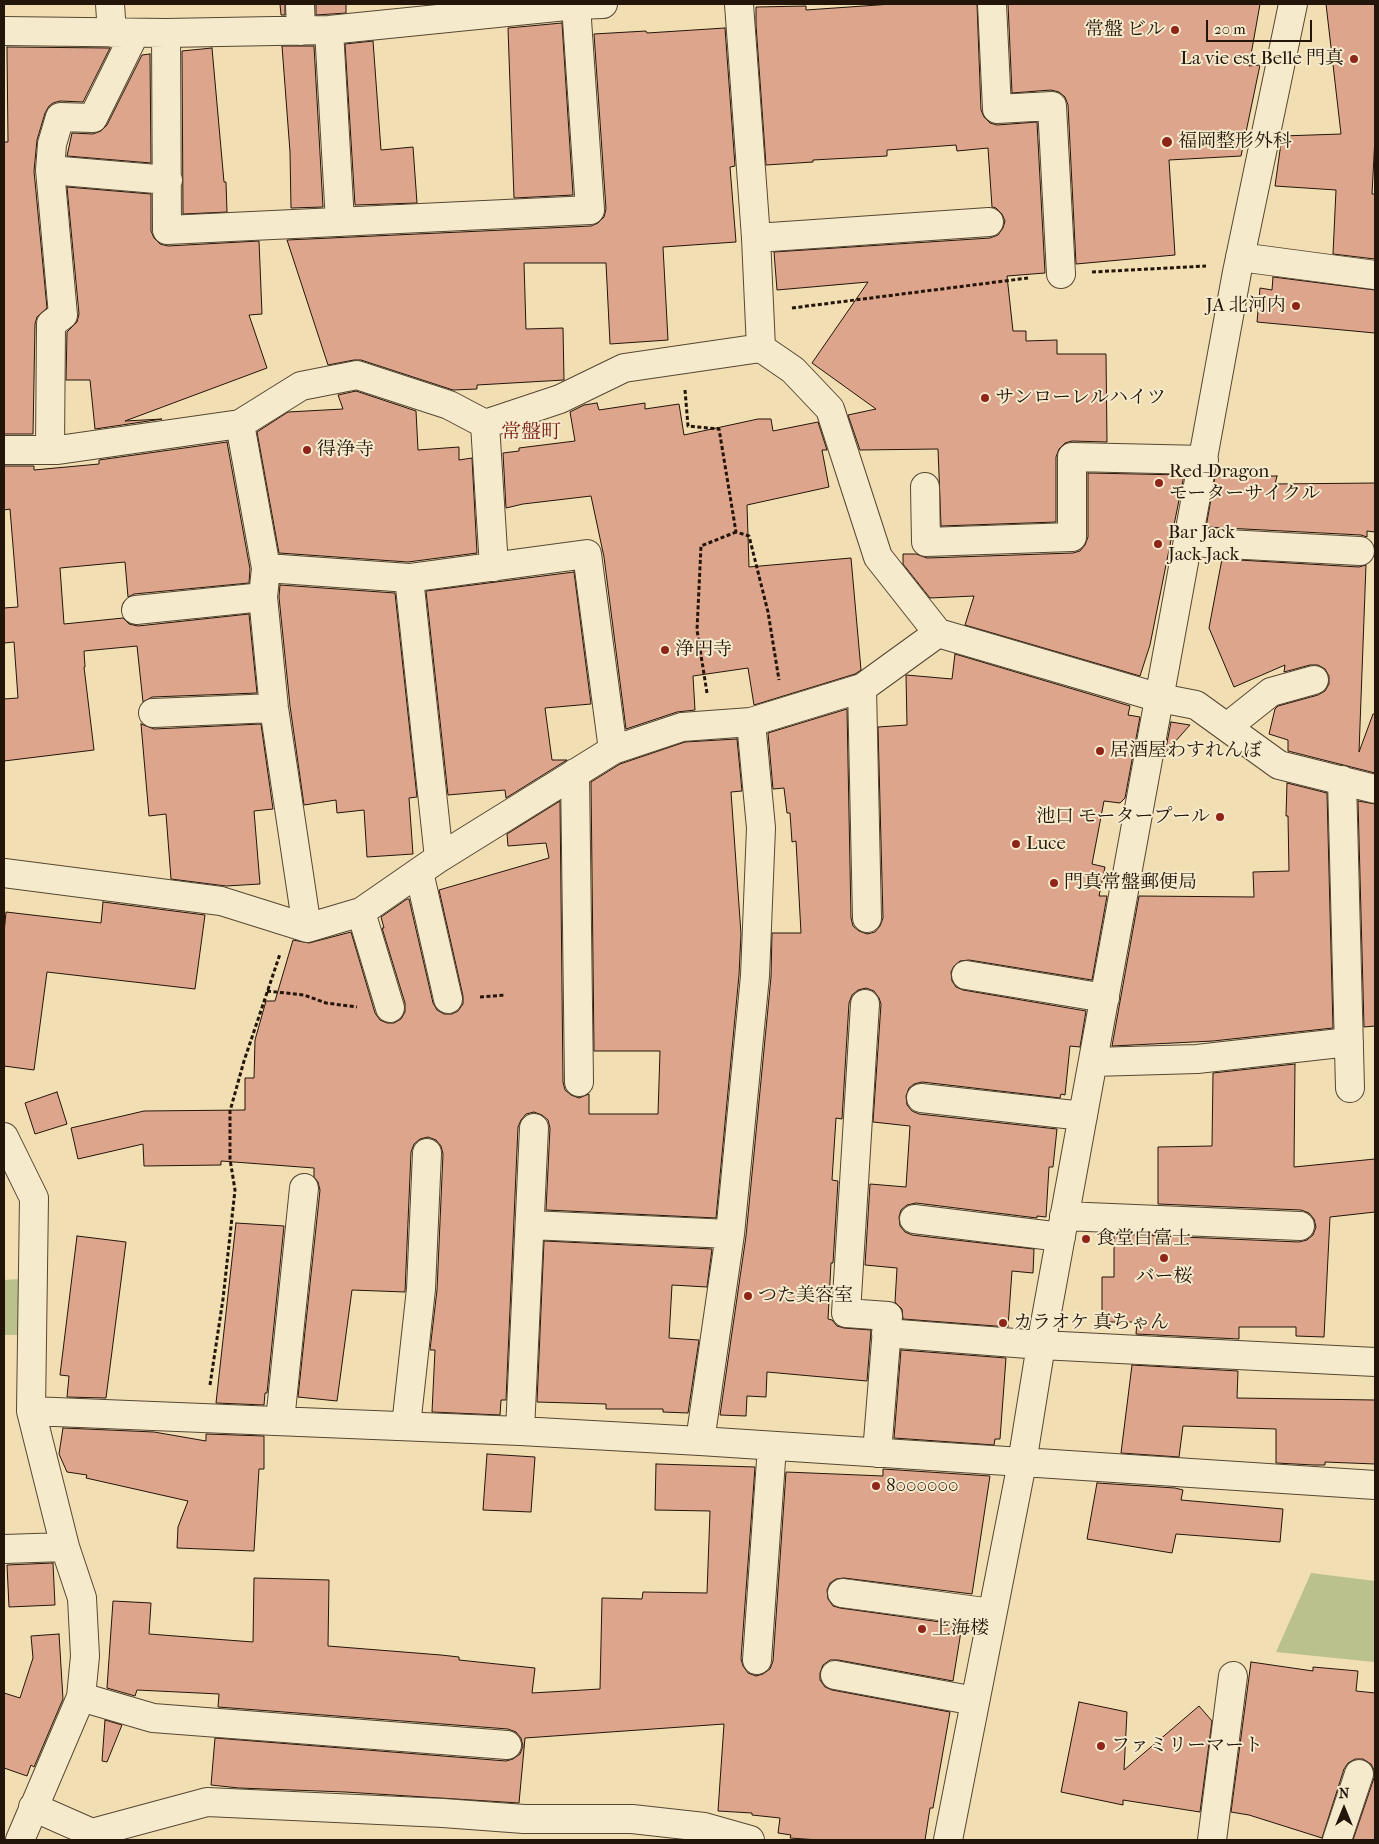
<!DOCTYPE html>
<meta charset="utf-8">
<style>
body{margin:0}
#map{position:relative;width:1379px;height:1844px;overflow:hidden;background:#f1deb2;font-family:"IM FELL French Canon",serif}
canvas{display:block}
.frame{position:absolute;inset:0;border:5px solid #231509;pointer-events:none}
.north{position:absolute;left:1319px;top:1784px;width:50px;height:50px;-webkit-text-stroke:4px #f6eacd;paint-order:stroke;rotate:0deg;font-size:14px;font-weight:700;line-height:20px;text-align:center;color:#231509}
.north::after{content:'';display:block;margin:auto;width:18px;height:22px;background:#231509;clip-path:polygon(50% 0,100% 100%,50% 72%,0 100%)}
.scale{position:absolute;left:1206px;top:20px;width:106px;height:22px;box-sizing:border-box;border:2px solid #231509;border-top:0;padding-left:6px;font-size:15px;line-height:18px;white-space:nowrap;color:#231509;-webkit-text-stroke:4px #f6eacd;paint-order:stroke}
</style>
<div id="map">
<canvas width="1379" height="1844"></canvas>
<div class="frame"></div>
<div class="north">N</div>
<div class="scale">20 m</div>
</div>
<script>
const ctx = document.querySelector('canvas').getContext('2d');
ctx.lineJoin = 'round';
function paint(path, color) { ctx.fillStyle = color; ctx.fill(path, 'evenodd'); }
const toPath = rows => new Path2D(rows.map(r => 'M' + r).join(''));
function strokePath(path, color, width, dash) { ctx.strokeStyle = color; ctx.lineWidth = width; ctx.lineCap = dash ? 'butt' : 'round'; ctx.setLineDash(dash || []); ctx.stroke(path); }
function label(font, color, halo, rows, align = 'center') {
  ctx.font = font + ' "IM FELL French Canon","Noto Serif JP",serif'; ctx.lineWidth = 4; ctx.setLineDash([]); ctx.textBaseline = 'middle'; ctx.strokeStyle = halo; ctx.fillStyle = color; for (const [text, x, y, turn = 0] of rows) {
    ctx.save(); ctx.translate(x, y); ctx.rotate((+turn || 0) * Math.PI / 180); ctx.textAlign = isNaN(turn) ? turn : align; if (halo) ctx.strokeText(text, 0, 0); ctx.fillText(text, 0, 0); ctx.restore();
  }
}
paint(toPath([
 [20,1279,19,1335,4,1335,4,1280],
 [1311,1573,1375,1581,1374,1662,1276,1652]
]), '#bac18c');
const building = toPath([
 [280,4,285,4,285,15,281,15,280,4],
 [316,4,346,4,346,13,316,15,316,4],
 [892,4,977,4,981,110,984,117,990,123,997,125,1037,122,1045,273,1007,276,1013,331,1026,331,1026,341,1057,340,1057,354,1106,354,1107,442,1072,441,1065,443,1059,449,1056,457,1056,522,941,526,938,449,860,450,848,415,876,409,812,363,868,282,777,290,774,252,990,238,998,235,1003,228,1005,221,1002,214,996,208,992,207,988,148,957,151,956,145,887,150,887,156,813,160,813,162,766,165,756,25,756,7,806,6,806,10,892,4],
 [1008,4,1260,4,1249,66,1260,65,1241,156,1169,160,1175,255,1076,264,1068,105,1065,97,1059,92,1051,90,1012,93,1008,4],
 [1326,4,1375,4,1375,137,1372,194,1375,194,1375,259,1333,254,1336,190,1275,186,1282,136,1341,134,1326,4],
 [562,23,573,195,514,198,508,28,562,23],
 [725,28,735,166,730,167,736,242,663,247,668,340,610,344,606,263,524,263,526,329,563,328,564,380,477,385,477,389,453,390,361,360,354,360,328,365,287,240,591,226,598,223,604,217,606,209,594,34,646,31,647,33,725,28],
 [373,41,381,150,413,147,417,203,355,205,345,44,373,41],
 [282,46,314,46,323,207,291,208,290,152,282,46],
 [7,47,110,48,83,102,60,101,53,103,49,106,45,113,37,140,34,171,47,308,37,317,35,324,33,434,4,434,4,142,8,142,7,47],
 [212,48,224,182,226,182,227,212,183,214,182,51,212,48],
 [150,54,151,163,67,156,72,133,93,134,101,131,107,125,142,55,150,54],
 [67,187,151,194,151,231,154,238,160,244,168,246,259,241,262,314,249,315,267,368,125,421,162,419,95,429,90,380,66,380,67,332,77,322,79,314,67,187],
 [1273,277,1375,290,1375,333,1257,322,1260,288,1272,290,1273,277],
 [356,391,416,411,418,450,459,447,459,460,472,458,477,553,408,562,279,553,257,432,288,412,343,409,338,395,356,391],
 [597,403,599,410,645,403,645,409,679,404,684,435,758,419,771,419,773,431,818,422,827,450,822,450,829,487,747,505,749,567,851,558,861,670,855,674,754,705,748,668,693,676,695,710,677,712,626,729,604,557,591,496,523,504,506,508,503,453,519,451,519,448,575,441,570,412,584,405,597,403],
 [227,442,250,569,249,583,134,594,128,597,125,562,60,568,64,624,123,618,129,624,138,626,249,614,257,693,152,697,143,702,137,646,84,651,85,667,84,667,94,750,4,761,4,699,18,698,14,642,4,643,4,608,18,607,10,509,4,510,4,466,34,466,34,470,99,464,99,460,227,442],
 [1088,473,1184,475,1150,645,1140,676,965,625,974,596,930,598,903,564,903,554,916,554,927,558,1073,553,1080,551,1085,545,1088,537,1088,473],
 [1277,476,1275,484,1375,483,1375,532,1367,531,1367,537,1361,535,1206,527,1215,477,1277,476],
 [1222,559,1359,567,1366,565,1359,752,1373,714,1375,714,1375,773,1288,751,1288,740,1269,734,1275,709,1278,706,1318,695,1325,691,1329,684,1329,676,1325,669,1318,665,1310,665,1284,672,1285,665,1234,687,1209,628,1222,559],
 [574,572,591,704,545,708,552,760,567,760,506,798,505,790,448,795,426,591,574,572],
 [280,585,395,593,417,797,409,798,413,854,367,857,364,810,337,813,336,800,304,805,290,706,279,597,280,585],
 [955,654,1130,706,1128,715,1140,717,1125,798,1120,803,1104,801,1092,864,1105,867,1099,896,1107,896,1092,980,969,960,960,961,954,966,951,972,952,981,956,987,963,990,1086,1011,1080,1047,1070,1046,1065,1095,1061,1094,1060,1098,922,1082,914,1084,909,1088,906,1096,907,1105,912,1111,919,1114,1057,1129,1053,1167,1049,1167,1046,1217,1037,1216,1037,1218,916,1203,907,1205,901,1210,899,1217,900,1226,905,1232,912,1235,1034,1249,1033,1273,1012,1271,1008,1327,903,1319,902,1309,895,1302,897,1268,865,1265,870,1184,906,1187,910,1126,873,1122,881,1004,879,998,874,991,866,988,858,990,852,995,849,1003,842,1119,836,1118,832,1180,838,1181,833,1263,831,1263,828,1319,832,1320,837,1326,844,1328,871,1330,867,1381,767,1372,766,1397,747,1396,746,1416,720,1415,746,1236,771,977,772,933,801,933,796,841,792,842,790,813,787,813,784,788,773,789,768,733,847,709,851,918,853,926,859,931,867,934,875,932,880,926,883,918,878,727,907,725,906,675,952,679,955,654],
 [1171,722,1190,725,1165,753,1171,722],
 [141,724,154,729,261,724,273,809,254,811,260,884,226,886,171,879,166,814,149,816,141,724],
 [737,739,742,791,731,792,741,934,739,975,716,1218,546,1210,550,1128,548,1120,542,1115,534,1112,526,1114,521,1120,518,1127,506,1400,501,1400,500,1415,432,1412,435,1350,430,1350,437,1290,443,1154,441,1146,436,1140,428,1137,420,1139,414,1144,411,1152,405,1292,352,1290,337,1401,298,1397,320,1190,318,1182,314,1177,314,1168,221,1161,221,1165,144,1166,143,1144,78,1159,71,1128,144,1111,245,1110,245,1078,254,1078,255,1040,266,1001,275,1001,293,940,309,943,351,932,375,1013,380,1020,387,1023,394,1023,401,1019,405,1012,405,1003,382,928,384,928,381,917,407,899,409,899,433,1003,437,1010,444,1014,452,1014,458,1011,463,1004,463,996,439,890,549,858,546,843,508,846,507,834,560,801,563,1082,565,1090,571,1095,579,1098,589,1094,589,1114,658,1114,660,1051,594,1051,591,782,620,764,685,742,737,739],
 [1287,783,1327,793,1333,1028,1213,1041,1112,1046,1139,896,1254,897,1253,872,1289,871,1288,816,1286,816,1287,783],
 [1358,801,1375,804,1375,1026,1364,1027,1358,801],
 [103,902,205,915,195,989,47,972,34,1070,4,1066,4,933,6,912,101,923,103,902],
 [1295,1064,1294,1167,1375,1159,1375,1212,1330,1217,1324,1337,1296,1336,1296,1327,1239,1327,1239,1339,1136,1334,1137,1322,1102,1322,1102,1277,1114,1277,1114,1234,1299,1242,1307,1240,1313,1235,1316,1227,1314,1219,1309,1213,1301,1210,1158,1204,1158,1147,1212,1146,1213,1073,1295,1064],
 [57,1092,67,1124,35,1134,25,1103,57,1092],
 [236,1223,284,1226,267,1393,265,1393,264,1405,216,1403,236,1223],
 [77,1236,126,1242,106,1398,67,1397,69,1376,60,1375,77,1236],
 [544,1241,712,1249,707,1287,672,1285,669,1338,699,1340,688,1413,663,1412,663,1409,606,1409,606,1404,537,1402,544,1241],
 [901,1350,1006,1358,1000,1439,995,1439,994,1445,894,1438,901,1350],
 [1132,1365,1238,1371,1237,1398,1375,1400,1375,1464,1325,1462,1325,1465,1314,1465,1276,1463,1276,1429,1183,1426,1179,1457,1121,1453,1132,1365],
 [63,1428,154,1432,206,1441,206,1434,264,1436,264,1469,259,1469,254,1551,177,1548,178,1527,188,1501,86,1478,87,1475,67,1472,59,1454,63,1428],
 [487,1454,535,1457,531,1512,483,1510,487,1454],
 [656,1464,755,1467,741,1659,743,1666,748,1673,756,1676,763,1674,770,1669,773,1661,786,1472,883,1476,883,1469,990,1476,972,1594,844,1578,836,1579,830,1583,827,1590,828,1599,833,1606,840,1608,962,1625,953,1681,838,1660,830,1660,823,1665,820,1673,820,1680,825,1687,832,1690,950,1712,933,1808,930,1808,925,1840,819,1840,790,1838,791,1835,778,1833,780,1818,752,1815,752,1813,718,1811,724,1724,525,1738,519,1803,345,1792,239,1788,211,1785,215,1738,506,1761,513,1759,520,1754,523,1746,521,1738,516,1732,508,1729,218,1707,219,1694,137,1690,135,1696,107,1688,113,1601,151,1603,149,1634,253,1642,254,1578,329,1580,328,1646,441,1655,459,1657,459,1660,535,1668,532,1693,600,1689,602,1598,642,1599,643,1592,707,1593,710,1511,655,1510,656,1464],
 [1097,1483,1175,1488,1183,1490,1181,1500,1283,1509,1280,1542,1176,1534,1172,1553,1087,1539,1097,1483],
 [53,1563,55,1605,9,1607,7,1565,53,1563],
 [59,1634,63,1699,34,1767,31,1765,27,1776,4,1768,4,1693,20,1698,33,1658,31,1636,59,1634],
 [1251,1662,1313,1671,1313,1667,1358,1671,1356,1691,1375,1693,1375,1840,1353,1840,1374,1778,1374,1770,1371,1764,1363,1759,1355,1759,1348,1763,1344,1769,1322,1838,1249,1815,1231,1812,1251,1662],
 [1079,1702,1127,1712,1124,1770,1199,1706,1212,1721,1200,1812,1123,1800,1123,1805,1061,1792,1079,1702],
 [105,1720,122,1725,107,1762,102,1761,105,1720]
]);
paint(building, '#dda68c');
strokePath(building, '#231509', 1);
const minor = toPath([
 [110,4,112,33],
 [300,4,301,31],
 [739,4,756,238,761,348],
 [992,4,997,109,1052,106,1061,274],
 [329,30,340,222],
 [4,31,166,33,329,30,576,5,603,4],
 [166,33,167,230,590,210,576,5],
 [50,170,52,144,60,117,93,118,135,33],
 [756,238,989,222],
 [1240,257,1375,275],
 [240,424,266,568,263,597,274,708,307,928],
 [485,424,494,567],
 [4,450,58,450,240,424,301,386,357,375,449,405,485,424,560,399,624,368,761,348,793,370,830,409,878,557,938,633,1160,698,1196,705,1279,765,1375,789],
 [50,450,51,324,63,315,50,170,168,180],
 [925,487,926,542,1072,537,1072,457,1204,460],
 [1188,542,1360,551],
 [266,568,409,578,587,554,613,750],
 [409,578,439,858],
 [136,610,263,597],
 [862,688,867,918],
 [153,713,274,708],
 [1227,727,1271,692,1314,680],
 [575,773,579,1082],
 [1342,780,1350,1088],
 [419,872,448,999],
 [4,873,221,901,307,928,361,912,439,858,613,750,682,727,751,722,862,688,938,633],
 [361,912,390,1008],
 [966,975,1105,998],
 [865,1004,846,1313,888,1316,877,1453],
 [1093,1062,1197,1059,1349,1042],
 [921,1098,1083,1116],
 [4,1137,34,1198,31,1411,65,1547,82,1598,85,1656,81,1697,20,1840],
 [1064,1216,1300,1226],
 [914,1219,1061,1237],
 [530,1225,730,1234],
 [886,1333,1041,1345,1375,1362],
 [31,1411,520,1431,700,1441,1375,1485],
 [280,1421,304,1188],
 [406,1426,421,1289,427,1153],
 [520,1431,534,1128],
 [700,1441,730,1234,755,976,761,828,751,722],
 [4,1549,65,1547],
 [842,1593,992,1613],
 [757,1660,772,1446],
 [835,1675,975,1701],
 [81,1697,153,1718,507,1745],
 [33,1807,92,1833,207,1802,443,1813,524,1819,632,1819,704,1827,750,1840],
 [948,1840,1022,1463,1041,1345,1237,272,1293,4],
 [1212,1840,1233,1676],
 [1337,1840,1359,1774]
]);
strokePath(minor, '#564733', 30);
strokePath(toPath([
 [1092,272,1206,266],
 [792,308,1028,278],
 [685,390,688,426,719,429,736,532,749,536,768,612,779,680],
 [707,693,697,630,701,546,736,532],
 [267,991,304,995,326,1003,357,1007],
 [480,997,505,995],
 [210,1385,223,1299,235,1190,230,1159,230,1111,244,1061,280,954]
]), '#231509', 3, [4, 2.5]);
strokePath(minor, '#f6eacd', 28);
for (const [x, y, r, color] of [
 [1175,30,5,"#8f2418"],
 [1354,59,5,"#8f2418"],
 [1167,142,6,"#8f2418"],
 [1296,306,5,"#8f2418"],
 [985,398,5,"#8f2418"],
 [307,450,5,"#8f2418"],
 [1159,483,5,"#8f2418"],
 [1158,544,5,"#8f2418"],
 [665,650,5,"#8f2418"],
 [1100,751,5,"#8f2418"],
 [1220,817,5,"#8f2418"],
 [1016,844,5,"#8f2418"],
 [1054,883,5,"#8f2418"],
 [1086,1239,5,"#8f2418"],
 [1164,1258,5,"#8f2418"],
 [748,1296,5,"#8f2418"],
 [1003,1323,5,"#8f2418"],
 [876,1486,5,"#8f2418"],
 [922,1629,5,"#8f2418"],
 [1101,1746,5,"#8f2418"]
]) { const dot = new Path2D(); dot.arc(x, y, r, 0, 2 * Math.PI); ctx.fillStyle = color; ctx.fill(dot); strokePath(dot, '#f6eacd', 2); }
label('19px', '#231509', '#f6eacd', [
 ["常盤 ビル",1165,30,"right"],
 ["La vie est Belle 門真",1344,59,"right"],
 ["福岡整形外科",1178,142],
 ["JA 北河内",1286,306,"right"],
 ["サンローレルハイツ",995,398],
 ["得浄寺",317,450],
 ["Red-Dragon",1169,472],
 ["モーターサイクル",1169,494],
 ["Bar Jack",1168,533],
 ["Jack Jack",1168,555],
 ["浄円寺",675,650],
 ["居酒屋わすれんぼ",1110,751],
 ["池口 モータープール",1210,817,"right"],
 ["Luce",1026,844],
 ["門真常盤郵便局",1064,883],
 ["食堂白富士",1096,1239],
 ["バー桜",1164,1277,"center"],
 ["つた美容室",758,1296],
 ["カラオケ 真ちゃん",1013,1323],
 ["8000000",886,1486],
 ["上海楼",932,1629],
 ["ファミリーマート",1111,1746]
], 'left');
label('20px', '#7a1f14', '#f6eacd', [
 ["常盤町",531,433]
]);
</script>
